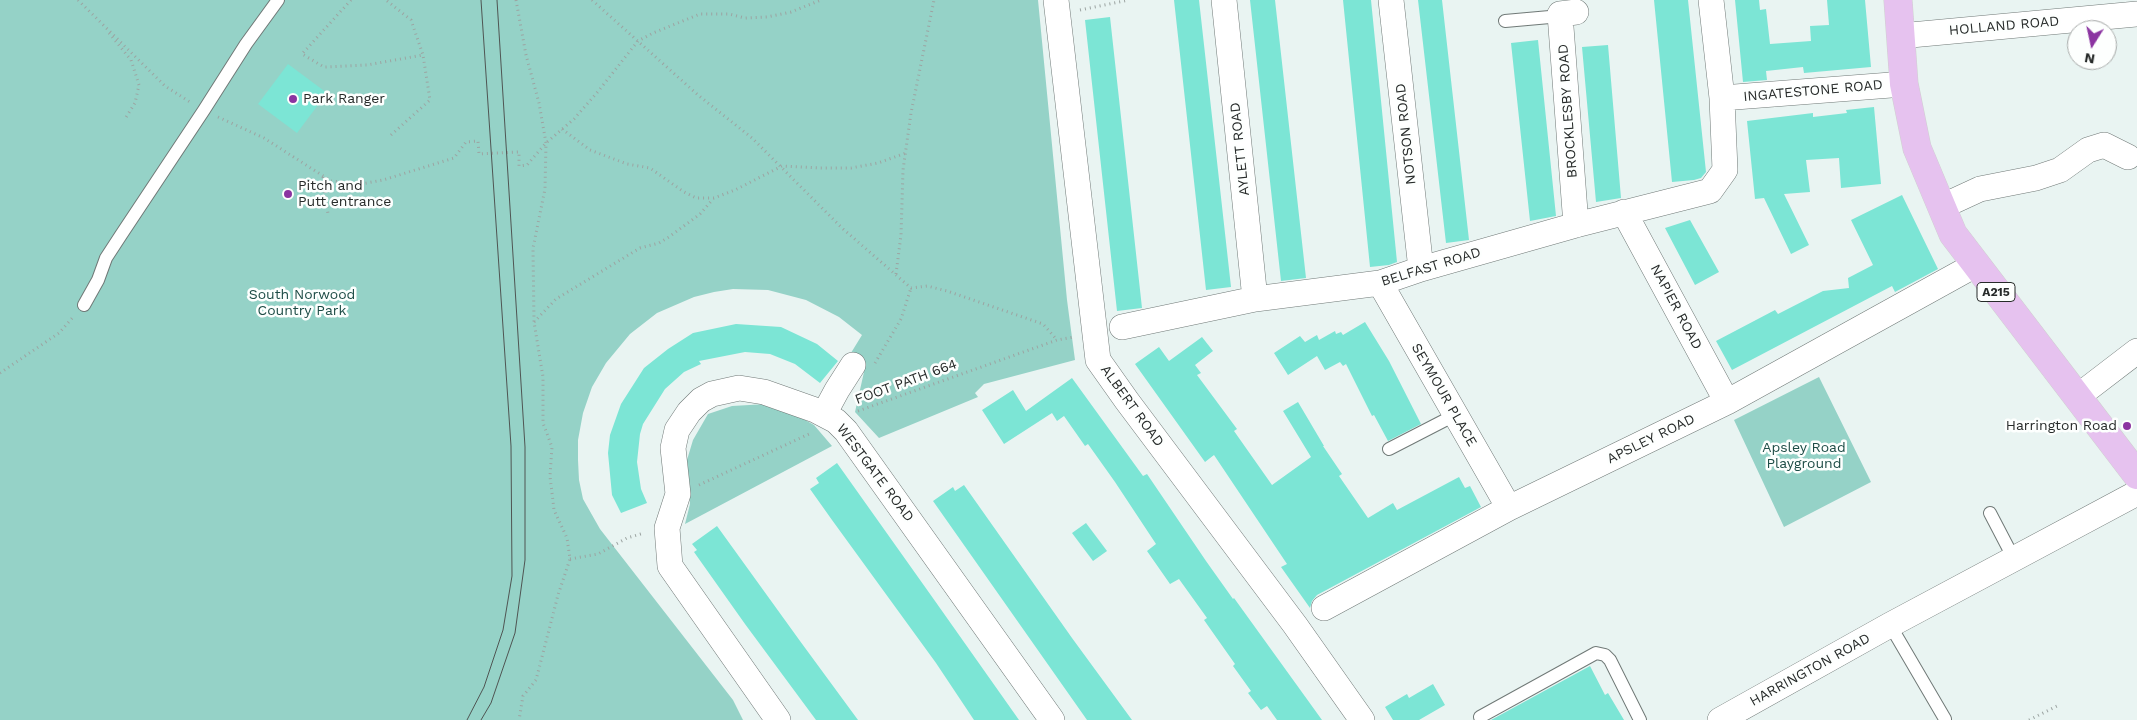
<!DOCTYPE html>
<style>
body{margin:0}
#map{position:relative;width:2137px;height:720px;overflow:hidden;background:#e9f4f2;font-family:"Work Sans",sans-serif}
canvas{display:block}
.north{position:absolute;left:2067px;top:20px;width:50px;height:50px;box-sizing:border-box;background:#fdfffe;border:1px solid #a7aaa9;border-radius:50%;rotate:190deg;font-size:14px;font-weight:700;line-height:20px;text-align:center;color:#272b2a}
.north::after{content:'';display:block;margin:auto;width:18px;height:22px;background:#8b34a1;clip-path:polygon(50% 0,100% 100%,50% 72%,0 100%)}
</style>
<div id="map">
<canvas width="2137" height="720"></canvas>
<div class="north">N</div>
</div>
<script>
const ctx = document.querySelector('canvas').getContext('2d');
ctx.lineJoin = 'round';
function paint(path, color) { ctx.fillStyle = color; ctx.fill(path, 'evenodd'); }
const toPath = rows => new Path2D(rows.map(r => 'M' + r).join(''));
function strokePath(path, color, width, dash) { ctx.strokeStyle = color; ctx.lineWidth = width; ctx.lineCap = dash ? 'butt' : 'round'; ctx.setLineDash(dash || []); ctx.stroke(path); }
function label(font, color, halo, rows, align = 'center') {
  ctx.font = font + ' "Work Sans",sans-serif'; ctx.lineWidth = 5; ctx.setLineDash([]); ctx.textBaseline = 'middle'; ctx.strokeStyle = halo; ctx.fillStyle = color; for (const [text, x, y, turn = 0] of rows) {
    ctx.save(); ctx.translate(x, y); ctx.rotate((+turn || 0) * Math.PI / 180); ctx.textAlign = isNaN(turn) ? turn : align; if (halo) ctx.strokeText(text, 0, 0); ctx.fillText(text, 0, 0); ctx.restore();
  }
}
paint(toPath([
 [0,0,1038,0,1067,300,1075,360,984,384,975,393,978,397,879,438,855,412,864,372,846,361,862,335,839,317,806,300,768,290,733,289,714,292,694,297,657,313,630,334,606,363,592,387,583,413,578,440,578,460,579,480,583,499,600,529,733,700,743,720,0,720],
 [1819,377,1871,482,1784,527,1734,420],
 [767,404,793,413,814,425,832,446,685,524,690,504,687,460,693,440,708,414,732,406]
]), '#95d2c7');
paint(toPath([
 [1174,0,1199,0,1231,287,1206,290],
 [1250,0,1275,0,1306,278,1281,281],
 [1343,0,1371,0,1397,262,1389,265,1370,267],
 [1418,0,1442,0,1469,240,1446,243],
 [1654,0,1688,0,1706,172,1701,178,1694,180,1672,182],
 [1735,0,1759,0,1760,10,1766,9,1770,44,1811,41,1810,26,1829,25,1827,0,1865,0,1871,67,1804,73,1803,67,1766,71,1767,80,1743,82],
 [1110,17,1142,308,1117,311,1085,20],
 [1538,40,1556,216,1530,221,1511,43],
 [1608,45,1621,198,1596,202,1582,47],
 [288,64,327,93,297,133,258,104],
 [1874,107,1881,184,1841,188,1839,158,1806,160,1810,192,1784,194,1809,245,1791,254,1764,198,1755,199,1747,121,1813,113,1813,117,1847,113,1846,110],
 [1902,195,1938,269,1895,292,1892,286,1732,370,1716,341,1775,310,1778,314,1823,291,1849,288,1848,278,1873,265,1851,220],
 [1690,220,1719,272,1695,285,1665,228],
 [1365,322,1389,361,1421,424,1388,441,1374,415,1372,416,1346,364,1343,366,1340,362,1325,370,1317,356,1288,375,1274,353,1300,336,1305,342,1317,335,1319,340,1335,331,1336,334,1341,332,1343,335],
 [736,324,781,327,817,344,838,361,820,383,795,364,770,354,745,352,699,361,701,364,684,372,665,389,643,424,640,434,637,462,641,489,647,503,621,513,612,495,608,453,610,435,621,404,644,368,668,349,693,333],
 [1202,337,1213,351,1195,365,1201,373,1197,375,1237,429,1234,431,1272,485,1311,457,1283,411,1298,402,1324,446,1323,446,1342,474,1339,476,1368,518,1393,503,1397,510,1459,477,1465,488,1470,486,1481,507,1317,595,1312,601,1310,608,1281,567,1287,564,1214,455,1205,462,1135,364,1159,347,1169,361],
 [1072,378,1143,476,1147,474,1206,561,1233,599,1234,598,1322,720,1277,720,1267,706,1261,710,1248,693,1251,691,1233,666,1235,664,1204,620,1207,618,1179,579,1170,584,1147,551,1156,544,1115,482,1088,444,1085,446,1064,416,1057,421,1052,413,1004,444,982,410,1013,390,1026,411],
 [837,463,935,601,1019,720,974,720,936,663,832,520,810,489,819,483,816,478],
 [964,485,1072,638,1132,720,1087,720,933,501,953,487,955,491],
 [1086,523,1107,551,1093,561,1072,533],
 [717,526,800,641,858,720,816,720,745,624,694,552,697,550,692,544],
 [1590,666,1605,695,1608,693,1624,720,1491,720],
 [1433,684,1445,705,1419,720,1393,720,1385,707,1407,694,1409,698]
]), '#7ce5d5');
const lane = toPath([
 [1505,21,1561,16],
 [84,305,98,280,106,258,121,235,204,110,246,44,278,0],
 [1389,449,1455,415],
 [1990,513,2014,559],
 [1890,625,1945,719],
 [1480,717,1596,653,1605,655,1610,660,1640,720]
]);
const street = toPath([
 [1056,0,1098,360,1127,401,1295,625,1362,720],
 [1224,0,1255,299],
 [1391,0,1421,269],
 [1576,12,1560,14,1576,225],
 [1900,36,2137,14],
 [1722,98,1904,84],
 [1941,207,1980,189,2036,178,2060,170,2088,150,2104,145,2128,157],
 [1624,212,1727,402],
 [1380,283,1509,508],
 [1122,327,1255,299,1380,283,1421,269,1576,225,1710,191,1725,170,1722,98,1711,0],
 [2077,397,2137,351],
 [824,414,837,390,853,365],
 [1324,608,1509,508,1727,402,1975,265],
 [778,720,670,566,667,528,678,494,673,448,677,430,689,412,701,400,712,394,739,388,764,392,815,410,836,421,846,431,1052,720],
 [1720,720,1890,625,2137,493]
]);
const primary = toPath([
 [1898,0,1904,84,1917,148,1953,234,2137,475]
]);
strokePath(lane, '#707977', 14);
strokePath(street, '#707977', 26);
strokePath(primary, '#cfd0d0', 29);
strokePath(toPath([
 [78,0,165,86,190,102],
 [351,0,302,54,324,67,367,65,423,55,411,20,386,0],
 [516,0,526,55,539,103,546,143,545,189,533,248,534,322,543,377,543,423,552,447,550,476,554,510,567,538,570,559,558,595,536,680,523,696,519,720],
 [592,0,698,95,752,138,842,228,911,288,927,286,947,291,1043,324,1057,340],
 [1080,10,1129,0],
 [109,33,131,60,139,85,135,103,125,119],
 [218,117,264,138,331,181,361,184,383,180,454,158,466,142,478,141,479,154,519,152,519,166,527,165,546,143,574,119,596,94,638,41,653,33,700,14,729,14,745,18,767,17,791,12,821,0],
 [562,129,590,150,627,164,650,168,684,192,696,198,714,198,735,190,782,166,820,168,851,168,878,163,906,153],
 [391,135,430,100,423,55],
 [323,177,328,214],
 [896,274,901,235,903,170,911,113,934,0],
 [534,322,556,299,640,248,659,243,669,237,700,214,713,199],
 [875,363,901,319,911,288],
 [0,373,59,333,74,316],
 [858,411,1057,340,1074,337],
 [699,485,809,434],
 [570,559,598,554,627,538,644,533],
 [2029,720,2059,705]
]), '#9ca4a2', 3, [1, 4]);
strokePath(lane, '#fff', 12);
strokePath(street, '#fff', 25);
strokePath(primary, '#e6c2ef', 28);
strokePath(toPath([
 [467,720,484,687,503,630,512,576,511,446,481,0],
 [481,720,491,703,515,633,525,560,525,447,497,0]
]), '#4f5553', 1);
for (const [x, y, r, color] of [
 [293,99,5,"#8b34a1"],
 [288,194,5,"#8b34a1"],
 [2127,426,5,"#8b34a1"]
]) { const dot = new Path2D(); dot.arc(x, y, r, 0, 2 * Math.PI); ctx.fillStyle = color; ctx.fill(dot); strokePath(dot, '#fdfffe', 2); }
for (const [x, y, w] of [
 [1996,292,38]
]) { const box = new Path2D(); box.roundRect(x - w / 2, y - 9.5, w, 19, 4); ctx.fillStyle = '#fdfffe'; ctx.fill(box); strokePath(box, '#272b2a', 1); }
label('bold 12px', '#272b2a', null, [
 ["A215",1996,292]
]);
label('14px', '#272b2a', '#fdfffe', [
 ["HOLLAND ROAD",2004,26,-5],
 ["INGATESTONE ROAD",1813,91,-5],
 ["BROCKLESBY ROAD",1568,111,-94],
 ["NOTSON ROAD",1406,134,-96],
 ["AYLETT ROAD",1240,149,-96],
 ["BELFAST ROAD",1431,267,-17],
 ["NAPIER ROAD",1676,307,62],
 ["FOOT PATH 664",906,382,-20],
 ["SEYMOUR PLACE",1444,395,60],
 ["ALBERT ROAD",1132,406,54],
 ["APSLEY ROAD",1651,439,-26],
 ["WESTGATE ROAD",875,473,53],
 ["HARRINGTON ROAD",1810,670,-29]
]);
label('14px', '#272b2a', '#fdfffe', [
 ["Park Ranger",303,99],
 ["Pitch and",298,186],
 ["Putt entrance",298,202],
 ["Harrington Road",2117,426,"right"]
], 'left');
label('14px', '#1d4c46', '#fdfffe', [
 ["South Norwood",302,295],
 ["Country Park",302,311],
 ["Apsley Road",1804,448],
 ["Playground",1804,464]
]);
</script>
